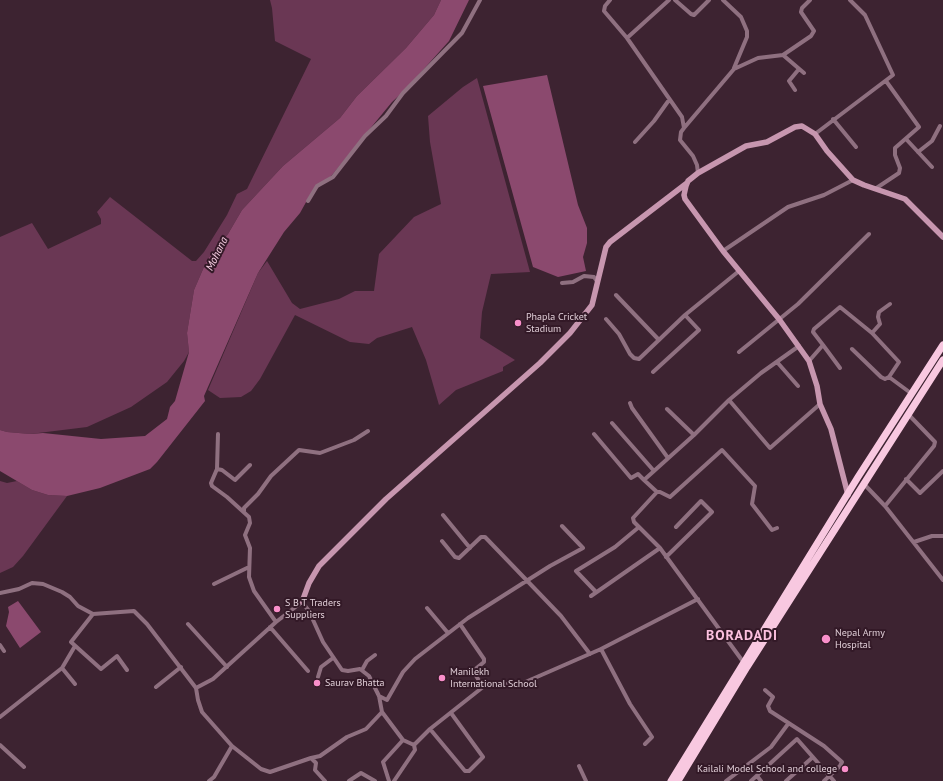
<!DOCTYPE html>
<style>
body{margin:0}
canvas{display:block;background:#3d2331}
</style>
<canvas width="943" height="781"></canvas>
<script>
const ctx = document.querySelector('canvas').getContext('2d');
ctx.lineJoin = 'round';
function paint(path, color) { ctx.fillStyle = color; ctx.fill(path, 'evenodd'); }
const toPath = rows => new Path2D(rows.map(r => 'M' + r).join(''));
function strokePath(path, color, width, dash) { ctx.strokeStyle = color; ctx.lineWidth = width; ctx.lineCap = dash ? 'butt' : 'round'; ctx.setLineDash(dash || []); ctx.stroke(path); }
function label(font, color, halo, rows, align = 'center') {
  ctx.font = font + ' "PT Sans",sans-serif'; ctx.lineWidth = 4; ctx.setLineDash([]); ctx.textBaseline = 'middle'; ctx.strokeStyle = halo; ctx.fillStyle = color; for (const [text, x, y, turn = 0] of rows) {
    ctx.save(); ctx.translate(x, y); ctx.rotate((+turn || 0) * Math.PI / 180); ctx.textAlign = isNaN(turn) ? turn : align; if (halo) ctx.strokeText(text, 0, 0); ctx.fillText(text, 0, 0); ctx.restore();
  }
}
paint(toPath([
 [270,0,441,0,434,15,406,48,357,96,340,118,283,166,242,210,228,234,207,260,194,290,187,333,189,352,184,361,167,382,131,407,87,427,30,434,7,432,0,430,0,237,32,223,48,249,101,224,101,219,97,212,110,197,192,261,196,261,204,252,227,215,237,194,247,189,311,59,275,41,272,8],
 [477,78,530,272,491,274,482,312,480,338,515,360,503,367,503,371,456,390,439,405,426,360,412,327,377,338,369,344,350,342,295,315,260,379,251,391,241,397,220,398,208,390,258,273,267,261,292,303,300,309,339,299,355,291,374,291,379,254,414,217,441,204,430,142,428,116,463,87],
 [0,481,7,483,17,481,32,490,48,495,67,496,23,556,13,567,0,573]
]), '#6a3754');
paint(toPath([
 [441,0,469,0,449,41,405,90,392,102,332,175,310,195,300,213,284,232,258,273,204,396,205,401,157,462,150,469,100,488,67,496,48,495,32,490,0,471,0,430,7,432,30,434,43,433,101,439,145,436,167,419,170,407,175,401,189,352,187,333,194,290,207,260,228,234,242,210,283,166,340,118,357,96,406,48,434,15],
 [547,75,578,205,587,228,587,243,583,257,586,271,558,277,533,267,483,86],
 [18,601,41,632,20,648,6,626,9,612,8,607]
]), '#8b496e');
strokePath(toPath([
 [610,0,605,6,604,11,627,38,682,117,684,128,681,132,680,140,693,156,697,165,698,173],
 [675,0,691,14,694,15,709,0],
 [723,0,741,17,747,31,747,37,734,68],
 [627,38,669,0],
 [783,55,804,73],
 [795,90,789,81,799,69],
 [833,119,856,147],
 [684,128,734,69,758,58,783,55,811,36,814,31,801,12,802,8,810,0],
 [815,134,893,75,865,15,850,0],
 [906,139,932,167],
 [635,142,654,121,669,100],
 [918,152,932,141,940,126],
 [875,189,899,173,900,168,895,155,895,148,919,127,886,81],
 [308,201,317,186,333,177,365,136,386,116,403,93,462,33,480,0],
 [723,251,788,207,824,195,853,180],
 [562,283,573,282,584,276,594,277,596,280],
 [616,295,659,340],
 [606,319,619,334,630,354,634,358,639,359,685,315],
 [872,333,880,324,878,317,879,312,890,304],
 [823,345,840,368],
 [852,349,881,377,885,379,889,377,912,394],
 [739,352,798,304,869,234],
 [809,361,823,345,813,332,814,329,840,307,872,333,899,362,889,377],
 [777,362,798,386],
 [653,372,699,330,685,315,739,271],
 [729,400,761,373,799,346],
 [630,403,632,408,668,458],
 [667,409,694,435],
 [612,423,654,471],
 [218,434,217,469,211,483,212,486,227,497,249,517,250,523,245,535,250,548,249,577,254,591,276,622,302,602,309,611,323,642,342,670,348,671,360,669,369,676,379,696,382,712,403,740,383,762,389,781],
 [594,434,631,478,638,474,644,480],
 [217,469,222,470,235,480,250,465],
 [906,479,920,493,943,471],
 [863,483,885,506,943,580],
 [657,492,660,492,670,497,722,450,755,486,752,504,772,530,777,528],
 [885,506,934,446,935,442,908,414],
 [244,511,244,508,258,494,271,476,299,450,320,453,354,440,368,431],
 [443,515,470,548],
 [442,541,455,557,459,558,481,537,485,537,561,616,590,654],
 [914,542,932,536,943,536],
 [666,557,712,512,701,501,676,527],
 [214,584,249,567],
 [596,592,576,571,615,547,639,527],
 [0,593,19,589,32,583,43,584,62,592,70,597,78,606,93,614,134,611,147,624,196,688],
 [591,596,660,548],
 [427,608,448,633],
 [93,614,71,642,101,669,117,656,127,670],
 [276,622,213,679,196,688,198,700,202,712,232,746,261,769,270,772,311,758,316,763,315,770,325,781],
 [188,624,227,667],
 [460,624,484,659,484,662,473,671,483,687],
 [270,627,308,671],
 [0,645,4,651],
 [601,649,630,704,652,737,645,744],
 [744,663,660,548,634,522,633,518,657,492,644,480,694,435,729,400,770,448,820,404],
 [362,670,367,661,375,655],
 [318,677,321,667,333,658],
 [75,684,62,668,75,646],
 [156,687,181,667],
 [765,690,773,697,768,706,770,711,824,746,842,762,840,766,824,781],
 [379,696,387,700,403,672,415,659,468,618,550,566,583,548,562,526],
 [0,717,62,668],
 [430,729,465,771,469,771,483,757,451,713],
 [403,740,414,745,430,729,483,687,491,684,521,684,530,680,601,649,698,599],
 [0,745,24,767],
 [311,758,320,756,347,737,366,729,382,712],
 [579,766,586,781],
 [757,776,761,781],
 [209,781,214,777,232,746],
 [349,781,361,773,375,781],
 [394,781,415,750,414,745],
 [726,781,771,747,788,724],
 [751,781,797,739,834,781],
 [786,781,813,757]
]), '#8f7080', 4);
strokePath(toPath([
 [848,495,831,429,820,404,817,386,809,361,779,319,723,251,685,199,684,195,686,186,688,181,698,173,746,146,767,142,795,127,802,126,815,134,827,151,853,180,864,185,905,199,943,237],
 [302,602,309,583,319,566,386,499,540,363,570,333,592,305,606,247,610,242,687,183]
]), '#c796af', 5.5);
strokePath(toPath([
 [671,781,858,477,943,345],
 [678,781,747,667,943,360]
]), '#f8c8e0', 7);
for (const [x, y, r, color] of [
 [518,323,4,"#f98fca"],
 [277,609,4,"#f98fca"],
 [826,639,5,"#f98fca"],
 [442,678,4,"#f98fca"],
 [317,683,4,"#f98fca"],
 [845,769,4,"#f98fca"]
]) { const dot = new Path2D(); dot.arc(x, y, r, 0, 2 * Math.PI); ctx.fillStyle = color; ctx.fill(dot); strokePath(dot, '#331927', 1.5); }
label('10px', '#e0ced7', '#331927', [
 ["Phapla Cricket",526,317],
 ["Stadium",526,329],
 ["S B T Traders",285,603],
 ["Suppliers",285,615],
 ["Nepal Army",835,633],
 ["Hospital",835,645],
 ["Manilekh",450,672],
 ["International School",450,684],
 ["Saurav Bhatta",325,683],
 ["Kailali Model School and college",837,769,"right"]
], 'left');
label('italic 11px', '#fcd4e8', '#331927', [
 ["Mohana",217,254,-64]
]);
ctx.letterSpacing = '1px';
label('bold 14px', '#fcc0df', '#331927', [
 ["BORADADI",742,636]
]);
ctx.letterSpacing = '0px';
</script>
